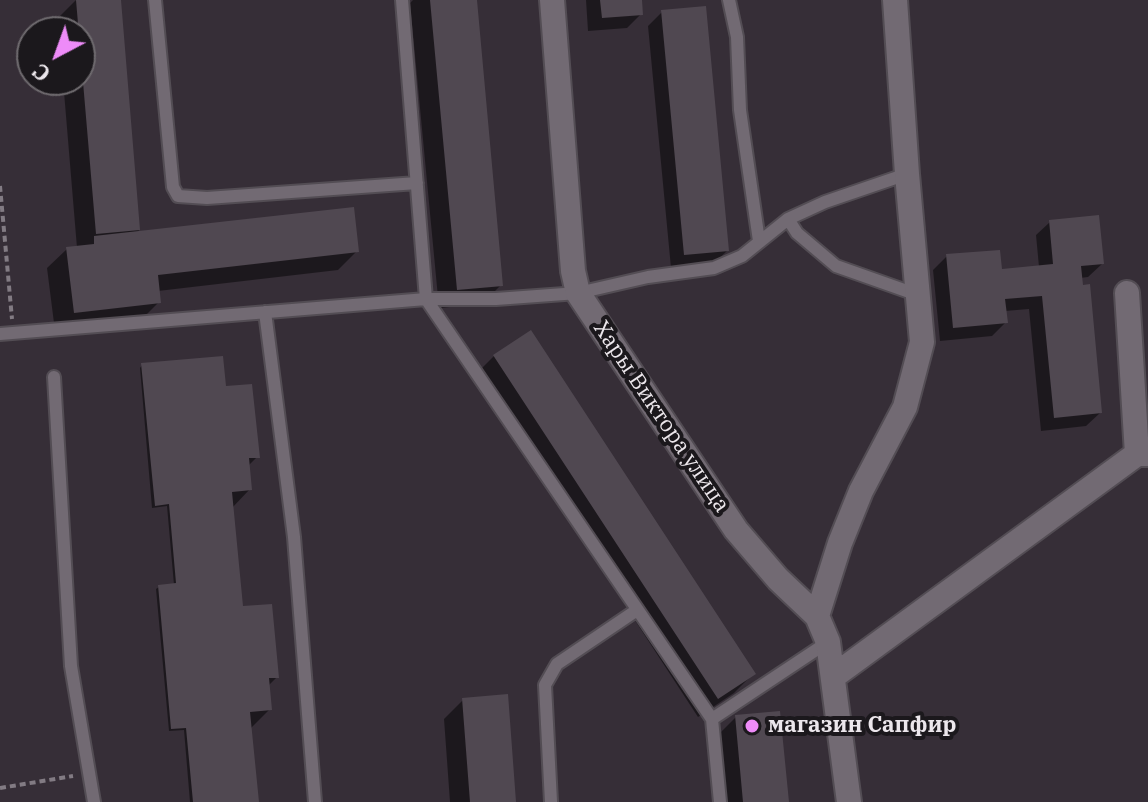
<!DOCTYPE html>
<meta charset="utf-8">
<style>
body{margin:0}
#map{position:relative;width:1148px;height:802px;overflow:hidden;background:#362e37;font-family:"IBM Plex Serif",serif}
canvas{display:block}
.north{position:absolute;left:16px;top:16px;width:80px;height:80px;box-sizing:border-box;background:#1b181c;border:2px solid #6f6b6f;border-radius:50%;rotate:221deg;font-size:22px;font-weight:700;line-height:32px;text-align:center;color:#ece7ec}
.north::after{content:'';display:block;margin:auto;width:28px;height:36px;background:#ee8bf8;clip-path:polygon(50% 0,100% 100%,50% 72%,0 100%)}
</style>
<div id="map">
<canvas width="1148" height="802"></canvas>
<div class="north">С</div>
</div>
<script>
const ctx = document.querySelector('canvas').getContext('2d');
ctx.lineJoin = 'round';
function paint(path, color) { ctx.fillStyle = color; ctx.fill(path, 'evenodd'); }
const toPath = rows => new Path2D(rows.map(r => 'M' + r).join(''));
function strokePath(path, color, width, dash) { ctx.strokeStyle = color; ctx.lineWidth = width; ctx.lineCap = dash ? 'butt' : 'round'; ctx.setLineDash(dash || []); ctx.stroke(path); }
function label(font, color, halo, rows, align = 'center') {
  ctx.font = font + ' "IBM Plex Serif",serif'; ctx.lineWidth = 8; ctx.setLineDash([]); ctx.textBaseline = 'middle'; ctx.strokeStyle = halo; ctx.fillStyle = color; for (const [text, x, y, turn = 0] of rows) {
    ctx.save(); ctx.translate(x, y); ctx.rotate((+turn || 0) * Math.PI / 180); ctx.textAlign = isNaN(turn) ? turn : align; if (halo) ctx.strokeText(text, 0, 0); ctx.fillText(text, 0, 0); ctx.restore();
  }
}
paint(toPath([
 [76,0,119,0,139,233,357,251,338,270,158,291,159,302,140,321,55,331,47,268,67,249,77,248,63,80,80,80,80,32,59,32,58,18],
 [413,0,475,0,501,285,482,304,439,308,410,3],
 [586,0,640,0,641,14,627,28,588,31],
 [662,12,727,251,713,264,671,268,648,26],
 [1050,222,1102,264,1088,277,1080,278,1100,413,1086,426,1041,431,1029,309,1005,311,1006,322,992,336,940,341,933,270,947,256,1000,271,1039,267,1036,235],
 [530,333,753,674,734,693,698,717,475,375,494,356],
 [142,365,224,388,257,457,248,466,250,489,232,508,241,609,277,677,268,686,270,709,250,729,257,802,190,802,184,730,169,731,156,589,159,587,174,585,167,506,152,508,140,368],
 [463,700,514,802,450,802,444,719],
 [736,717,787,802,723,802,717,736]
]), '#0007');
paint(toPath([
 [76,0,121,0,140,230,96,234],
 [430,0,477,0,503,286,457,290],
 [600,0,642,0,643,15,602,18],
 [706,6,729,251,684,255,661,10],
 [354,207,359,252,158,275,161,303,74,313,66,247,94,244,94,236],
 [1099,215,1104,264,1081,266,1083,285,1090,284,1102,413,1054,418,1042,296,1005,299,1008,323,953,328,946,254,1000,250,1002,269,1053,264,1049,220],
 [531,330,756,674,718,699,493,355],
 [223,356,226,386,252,384,260,458,249,458,252,490,232,492,243,606,272,604,279,678,269,678,272,710,250,712,259,802,193,802,186,728,171,729,158,585,176,583,169,504,155,506,141,363],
 [508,694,516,802,470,802,462,698],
 [780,711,789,802,743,802,735,715]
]), '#504851');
const service = toPath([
 [155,0,173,187,178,196,207,198,417,183],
 [402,0,426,299,496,299,578,293,648,277,714,268,742,256,788,219,825,202,907,174],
 [729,0,737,37,740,110,759,241],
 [788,219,797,233,836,266,918,295],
 [265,312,294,537,315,802],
 [0,334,426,299,712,719,720,802],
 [54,377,71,666,94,802],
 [712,719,828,642],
 [551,802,545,685,557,664,637,610]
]);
const minor = toPath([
 [552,0,573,271,578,293,736,530,778,579,817,616,828,642,849,802],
 [1127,293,1137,454],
 [817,616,840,543,861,491,905,407,922,342,907,174,895,0],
 [834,676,1137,454,1148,454]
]);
strokePath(service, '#534d54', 16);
strokePath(minor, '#534d54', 28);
strokePath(toPath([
 [0,186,12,319],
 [0,788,73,776]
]), '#827b83', 4, [6, 4]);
strokePath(service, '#726a73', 12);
strokePath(minor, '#726a73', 24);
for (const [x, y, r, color] of [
 [752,726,8,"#ee8bf8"]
]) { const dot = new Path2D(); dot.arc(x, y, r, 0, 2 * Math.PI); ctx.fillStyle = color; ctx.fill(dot); strokePath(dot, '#1b181c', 3); }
label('22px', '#ece7ec', '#1b181c', [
 ["Хары Виктора улица",661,417,56]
]);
label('bold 22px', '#ece7ec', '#1b181c', [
 ["магазин Сапфир",768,726]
], 'left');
</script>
